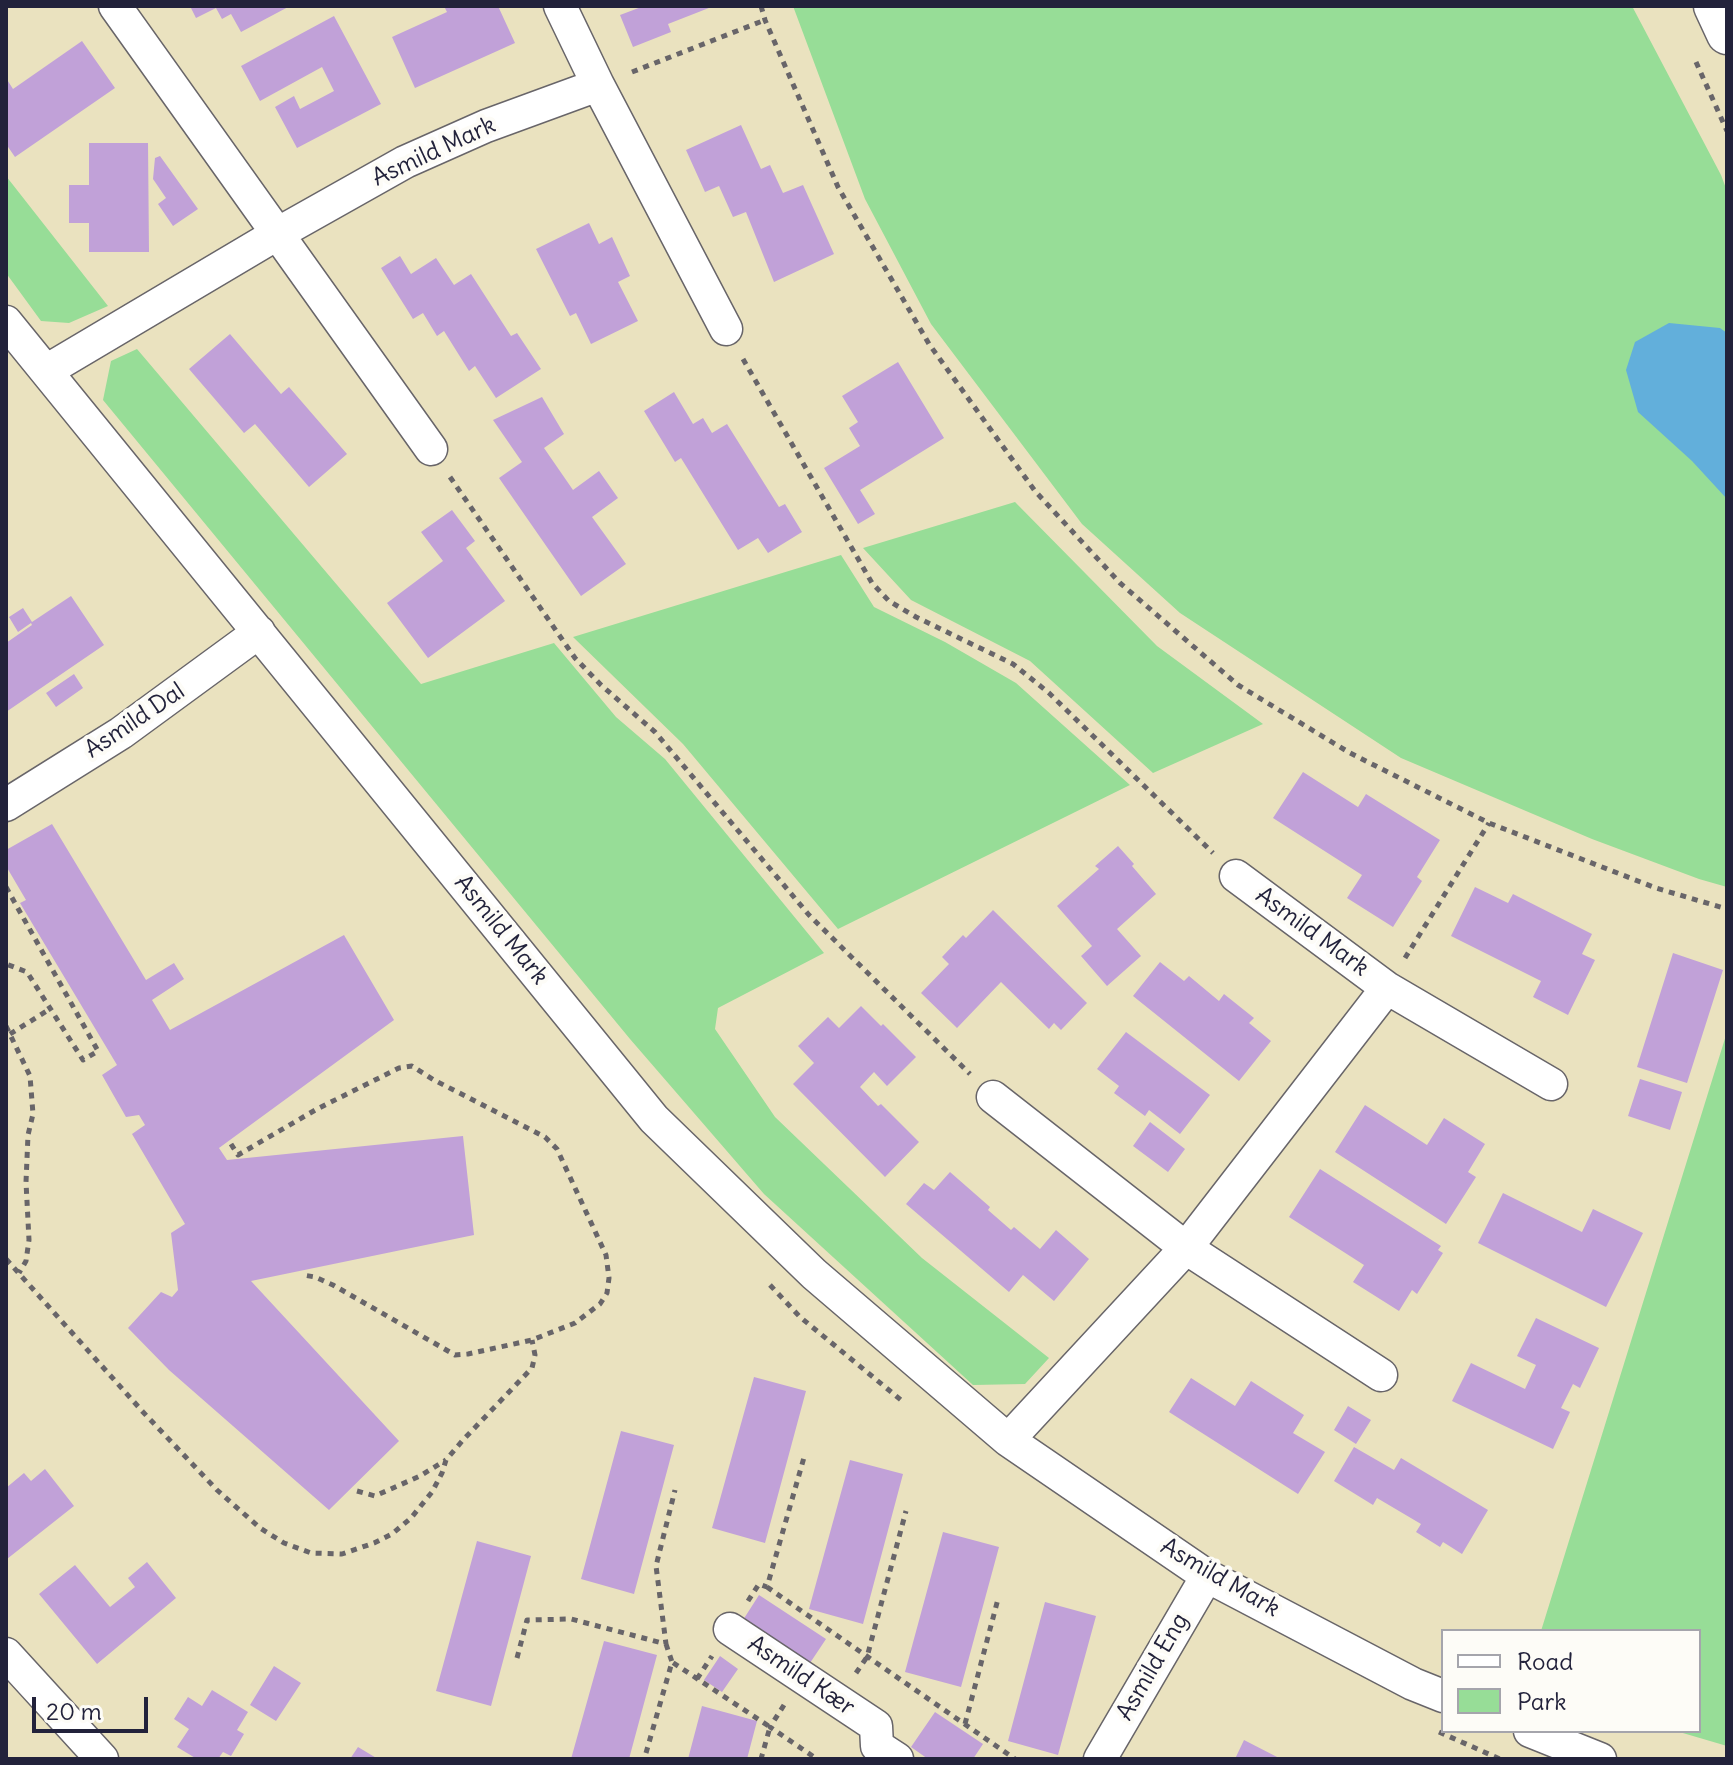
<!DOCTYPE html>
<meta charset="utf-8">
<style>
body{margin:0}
#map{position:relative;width:1733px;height:1765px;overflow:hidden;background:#eae2bf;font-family:Delius,sans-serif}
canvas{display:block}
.frame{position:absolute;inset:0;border:8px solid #22223b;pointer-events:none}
.legend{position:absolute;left:1441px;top:1629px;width:260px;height:104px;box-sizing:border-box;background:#fdfcf7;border:2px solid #a5a5ac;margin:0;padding:10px 14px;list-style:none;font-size:24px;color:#22223b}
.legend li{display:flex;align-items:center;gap:16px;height:40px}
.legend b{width:40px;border:2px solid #a5a5ac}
.scale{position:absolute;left:32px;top:1697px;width:116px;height:36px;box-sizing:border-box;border:4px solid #22223b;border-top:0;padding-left:10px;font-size:24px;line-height:28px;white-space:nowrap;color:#22223b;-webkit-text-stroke:6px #fdfcf7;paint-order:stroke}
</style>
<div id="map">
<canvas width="1733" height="1765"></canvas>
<div class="frame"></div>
<ul class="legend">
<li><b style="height:10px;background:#fff"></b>Road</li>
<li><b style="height:22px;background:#97dd97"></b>Park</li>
</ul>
<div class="scale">20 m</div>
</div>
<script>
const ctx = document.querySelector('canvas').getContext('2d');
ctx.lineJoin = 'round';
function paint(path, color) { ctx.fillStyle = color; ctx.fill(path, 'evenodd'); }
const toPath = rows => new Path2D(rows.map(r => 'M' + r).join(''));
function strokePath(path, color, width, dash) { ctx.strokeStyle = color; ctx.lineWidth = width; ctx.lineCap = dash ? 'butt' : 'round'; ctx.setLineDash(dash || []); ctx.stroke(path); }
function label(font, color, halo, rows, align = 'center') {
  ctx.font = font + ' Delius,sans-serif'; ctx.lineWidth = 8; ctx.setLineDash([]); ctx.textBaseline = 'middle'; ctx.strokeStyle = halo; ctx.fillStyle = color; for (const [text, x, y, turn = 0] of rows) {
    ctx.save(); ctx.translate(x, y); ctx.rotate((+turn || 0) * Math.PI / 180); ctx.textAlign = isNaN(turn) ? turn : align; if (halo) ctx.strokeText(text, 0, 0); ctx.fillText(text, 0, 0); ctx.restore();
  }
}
paint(toPath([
 [793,6,1632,6,1721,175,1727,191,1727,887,1699,879,1592,839,1401,758,1180,613,1082,524,931,324,865,199],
 [6,176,108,306,69,323,41,321,6,273],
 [137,349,421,684,554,643,616,717,665,759,824,953,718,1008,715,1029,775,1117,922,1258,1049,1358,1025,1384,973,1385,764,1194,630,1039,103,400,111,361],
 [1015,502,1157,646,1263,724,1153,773,1030,661,911,600,863,548],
 [841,555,874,607,945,642,1016,683,1130,785,838,929,683,744,573,637],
 [1727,1032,1727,1746,1676,1731,1699,1731,1699,1631,1541,1631]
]), '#97dd97');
paint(toPath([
 [1669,323,1720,328,1727,333,1727,499,1692,461,1638,412,1626,370,1635,342]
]), '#62afdb');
paint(toPath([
 [190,6,290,6,241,32,231,14,222,19,216,8,196,18],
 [444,6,498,6,515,43,415,88,392,37,447,12],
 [644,6,714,6,668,24,671,32,633,47,620,15],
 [334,16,381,104,297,148,275,107,294,96,300,109,334,91,322,67,260,101,241,66],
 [82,41,115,88,15,157,6,144,6,78,13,89],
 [741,125,761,169,770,165,783,193,803,185,834,254,774,282,746,212,733,217,719,186,705,192,686,150],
 [89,143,148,143,149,252,89,252,89,223,69,223,69,185,89,185],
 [160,156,198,209,173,226,158,204,166,198,153,179,155,158],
 [589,223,599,244,612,237,630,276,618,282,638,321,591,344,576,313,570,316,536,249],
 [400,256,411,274,436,258,454,285,471,274,511,336,517,333,541,369,496,398,475,366,469,371,444,331,437,336,423,313,413,319,381,268],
 [230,334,281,394,289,387,347,454,309,487,255,424,244,433,189,369],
 [898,362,944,438,860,490,875,514,858,524,824,468,860,446,849,428,858,422,842,396],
 [674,392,693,424,703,418,712,433,727,424,779,507,785,504,802,532,768,553,758,538,738,550,681,458,675,462,644,411],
 [542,397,564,434,544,448,573,490,599,471,618,498,592,517,626,564,581,596,499,478,522,462,493,420],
 [452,510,475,541,466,548,505,601,428,658,387,603,443,561,421,532],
 [71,596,104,645,6,712,6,643,32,625,31,623,18,632,9,617,23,608,32,622],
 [74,674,83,688,56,707,46,693],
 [1303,772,1358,807,1366,794,1440,840,1417,877,1422,881,1393,927,1347,898,1362,875,1273,818],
 [52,824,146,980,174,963,184,979,152,1000,170,1030,344,935,394,1020,219,1148,227,1160,463,1136,474,1235,251,1281,399,1441,329,1510,169,1370,128,1328,161,1292,172,1297,178,1290,171,1233,185,1224,132,1134,145,1125,139,1115,126,1117,102,1075,117,1065,20,903,26,900,6,866,6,850],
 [1118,846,1134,864,1132,866,1156,894,1117,929,1141,956,1107,986,1081,956,1092,946,1057,906,1099,869,1095,866],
 [1475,887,1508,903,1513,894,1592,934,1582,954,1595,960,1568,1015,1533,997,1541,981,1451,936],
 [993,910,1087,1003,1061,1030,1054,1023,1049,1029,1001,982,957,1028,921,993,949,964,942,957,963,935,966,938],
 [1673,953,1723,970,1687,1083,1637,1067],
 [1160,962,1184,981,1189,976,1219,1001,1224,994,1254,1018,1249,1023,1271,1041,1239,1081,1133,996],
 [861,1006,881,1026,883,1024,916,1057,887,1086,874,1072,860,1087,878,1106,881,1104,919,1142,885,1177,793,1084,814,1063,798,1046,828,1017,839,1028],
 [1126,1032,1210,1095,1180,1134,1149,1110,1145,1116,1114,1093,1119,1086,1097,1069],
 [1640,1079,1682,1092,1670,1130,1628,1116],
 [1365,1105,1427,1145,1444,1118,1485,1144,1468,1172,1476,1177,1446,1224,1335,1152],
 [1150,1122,1185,1149,1168,1172,1133,1146],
 [1320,1169,1441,1246,1438,1250,1443,1253,1417,1294,1412,1290,1399,1311,1353,1282,1364,1265,1289,1217],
 [950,1172,990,1207,988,1210,1011,1230,1014,1227,1040,1249,1056,1230,1089,1259,1054,1301,1023,1275,1009,1292,906,1204,924,1183,934,1190],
 [1503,1193,1582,1232,1593,1209,1643,1233,1606,1307,1478,1243],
 [1536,1318,1599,1348,1580,1388,1573,1384,1561,1408,1570,1412,1553,1449,1452,1401,1471,1363,1525,1389,1536,1365,1517,1356],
 [754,1377,806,1391,765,1543,712,1528],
 [1191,1378,1235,1406,1251,1381,1304,1415,1293,1433,1325,1452,1298,1494,1169,1412],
 [1348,1406,1371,1420,1356,1444,1334,1430],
 [621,1431,674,1445,634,1594,581,1579],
 [1354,1447,1394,1470,1401,1458,1488,1510,1462,1554,1443,1542,1440,1547,1416,1532,1421,1524,1377,1498,1373,1505,1334,1481],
 [850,1460,903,1474,863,1624,809,1609],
 [45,1469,74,1506,7,1559,6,1488,24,1473,31,1481],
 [943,1532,999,1547,961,1687,905,1672],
 [477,1541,531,1556,491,1706,436,1691],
 [147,1562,176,1598,97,1664,39,1594,75,1565,110,1607,135,1587,128,1578],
 [759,1595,826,1639,810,1663,743,1620],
 [1045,1602,1096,1616,1058,1755,1008,1741],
 [604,1641,657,1655,629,1759,571,1759],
 [720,1656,738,1669,722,1692,704,1680],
 [274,1666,301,1683,276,1721,250,1705],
 [212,1690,248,1712,237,1730,244,1734,231,1756,223,1752,218,1759,197,1759,177,1747,189,1729,174,1719,188,1697,202,1706],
 [702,1706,757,1721,747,1759,688,1759],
 [935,1712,983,1744,973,1759,928,1759,911,1747],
 [1244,1740,1281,1759,1235,1759],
 [358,1747,378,1759,350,1759]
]), '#c1a1d8');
const minor = toPath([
 [115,6,431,449],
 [560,6,598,85,726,329],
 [6,322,654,1119,814,1274,1008,1440,1207,1576,1413,1684,1443,1696],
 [46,371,277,234,405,162,486,126,598,85],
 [6,805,121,733,259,632],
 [1236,876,1387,988,1551,1084],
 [993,1097,1186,1248,1381,1375],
 [1008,1440,1186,1248,1387,988],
 [730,1629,876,1726,877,1746,897,1759],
 [6,1654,102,1759],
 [1530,1731,1600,1759],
 [1100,1759,1207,1576]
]);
const tertiary = toPath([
 [1714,6,1727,34]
]);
strokePath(minor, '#686569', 35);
strokePath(tertiary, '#686569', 43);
strokePath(toPath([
 [761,6,765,20,838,187,929,344,1035,491,1120,583,1238,685,1350,753,1489,823,1656,888,1727,909],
 [1696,62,1727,131],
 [632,72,765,20],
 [743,359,872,583,889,601,916,617,1013,664,1049,693,1213,853],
 [450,477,575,658,601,685,655,732,809,915,970,1074],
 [6,887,98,1051,83,1060,27,972,6,964],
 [1405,958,1489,823],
 [6,1026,30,1076,33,1114,28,1135,26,1182,29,1240,26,1261,19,1273],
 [10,1034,50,1009],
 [231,1144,238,1155,317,1109,399,1068,412,1066,434,1080,545,1137,557,1149,606,1255,609,1278,607,1293,600,1304,575,1323,532,1340,468,1354,455,1355,333,1285,315,1277,303,1275],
 [6,1259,143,1412,217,1490,260,1528,284,1543,311,1553,342,1554,374,1543,392,1534,411,1518,432,1492,442,1473,446,1460,463,1440,532,1368,535,1355,532,1340],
 [770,1285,800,1317,901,1400],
 [357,1491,375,1496,420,1476,446,1460],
 [767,1587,1015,1759],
 [748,1601,759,1584,767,1587,805,1454],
 [666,1644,672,1662],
 [517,1658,527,1620,571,1619,666,1644,656,1566,675,1490],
 [856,1673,867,1657,906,1511],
 [697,1679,712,1656],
 [784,1705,770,1727,817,1759],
 [965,1724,998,1599],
 [1439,1732,1500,1759],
 [646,1753,672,1662,770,1727,761,1759]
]), '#686569', 5, [6, 6]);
strokePath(minor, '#fff', 32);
strokePath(tertiary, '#fff', 40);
label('24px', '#22223b', '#fdfcf7', [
 ["Asmild Mark",434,152,-25],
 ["Asmild Dal",135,721,-34],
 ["Asmild Mark",501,930,51],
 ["Asmild Mark",1312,932,36],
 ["Asmild Mark",1220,1578,30],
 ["Asmild Eng",1153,1667,-60],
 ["Asmild Kær",801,1676,34]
]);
</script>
